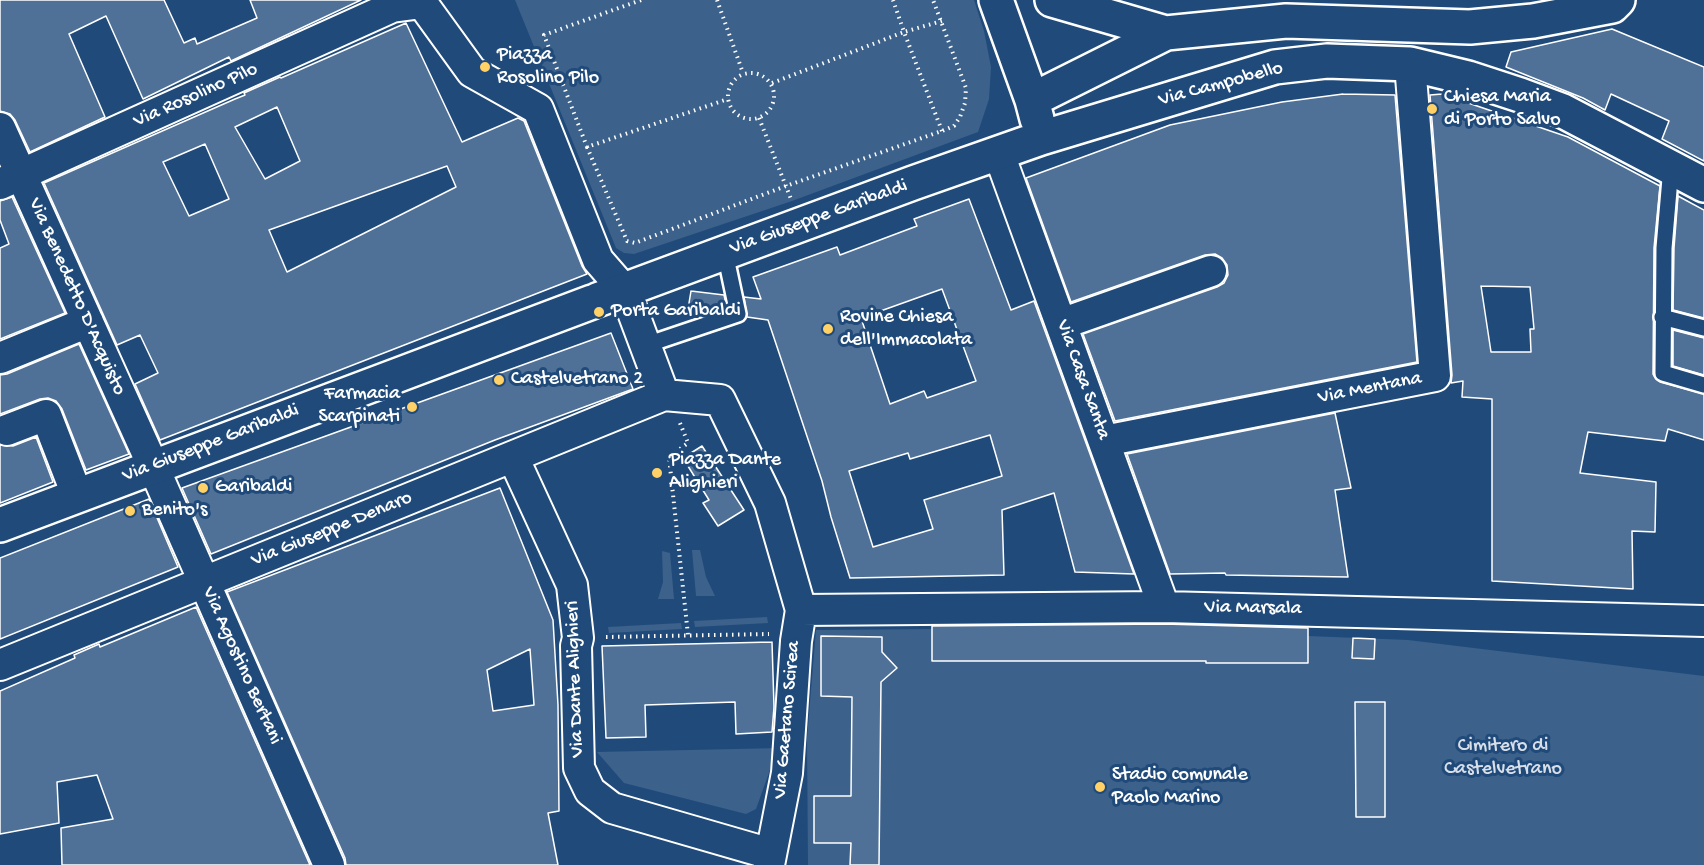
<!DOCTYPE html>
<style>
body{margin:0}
canvas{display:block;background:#1f4a7a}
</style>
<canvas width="1704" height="865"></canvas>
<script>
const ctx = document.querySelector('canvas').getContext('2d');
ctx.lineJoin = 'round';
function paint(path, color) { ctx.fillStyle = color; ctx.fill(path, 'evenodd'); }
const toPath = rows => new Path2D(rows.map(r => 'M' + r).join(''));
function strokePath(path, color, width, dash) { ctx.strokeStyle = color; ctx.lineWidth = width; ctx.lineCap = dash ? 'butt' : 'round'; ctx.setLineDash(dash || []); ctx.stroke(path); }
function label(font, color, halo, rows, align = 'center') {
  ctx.font = font + ' "Gochi Hand",sans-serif'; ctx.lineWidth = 6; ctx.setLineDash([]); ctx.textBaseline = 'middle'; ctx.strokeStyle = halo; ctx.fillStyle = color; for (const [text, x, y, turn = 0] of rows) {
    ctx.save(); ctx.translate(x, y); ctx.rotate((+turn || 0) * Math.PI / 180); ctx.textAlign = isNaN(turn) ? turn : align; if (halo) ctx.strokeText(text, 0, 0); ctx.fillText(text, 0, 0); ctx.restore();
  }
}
paint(toPath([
 [515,0,974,0,984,31,991,67,989,99,978,132,792,201,634,254,624,253,616,248],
 [692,550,700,550,706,577,715,596,696,596],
 [662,551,670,553,674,599,658,599,663,582],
 [767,617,768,623,695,627,694,621],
 [932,620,1308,622,1308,636,1408,640,1704,676,1704,865,808,865,807,739,816,630,932,629],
 [681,623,682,629,609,633,608,627],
 [782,748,776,753,756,809,746,814,624,783,597,752]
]), '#3c618b');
const building = toPath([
 [0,0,164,0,184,43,195,38,197,44,257,18,250,0,361,0,231,61,229,57,143,99,106,16,69,34,105,117,30,152,15,120,10,114,0,111,0,0],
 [406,23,462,142,518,118,524,121,582,266,587,274,160,440,135,384,158,373,140,335,117,345,44,183,235,99,245,95,244,93,280,77,281,78,406,23],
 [277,107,300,161,265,179,235,127,277,107],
 [205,144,229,199,189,216,163,162,205,144],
 [447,166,456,187,287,272,269,230,447,166],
 [1612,29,1704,67,1704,161,1662,139,1669,121,1611,94,1605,110,1583,98,1506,67,1511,52,1612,29],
 [1343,94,1395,95,1417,362,1115,421,1083,334,1217,287,1224,283,1228,275,1227,265,1222,258,1215,254,1205,255,1071,302,1026,178,1170,125,1282,102,1343,94],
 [1442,94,1568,137,1660,186,1654,248,1653,374,1656,379,1660,382,1704,394,1704,440,1668,429,1665,441,1588,432,1580,473,1656,482,1655,532,1632,531,1633,589,1492,581,1492,399,1462,397,1463,381,1451,383,1452,375,1430,95,1442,94],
 [1481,286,1530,287,1534,329,1530,329,1531,352,1491,352,1481,286],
 [1678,196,1704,210,1704,318,1673,310,1674,248,1678,196],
 [12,197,65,313,0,339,0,248,9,244,0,220,0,201,12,197],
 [969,199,1011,310,1034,301,1134,574,1075,572,1054,493,1002,510,1004,575,850,578,831,517,822,481,768,320,747,317,744,297,761,299,753,277,837,247,840,255,917,226,914,219,969,199],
 [942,289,976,381,927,398,924,391,890,404,861,318,942,289],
 [990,435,1002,476,924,500,933,529,873,547,849,471,908,453,910,459,990,435],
 [691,291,724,295,727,308,699,317,697,310,688,309,691,291],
 [1673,330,1704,338,1704,375,1673,366,1673,330],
 [611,333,633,389,495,440,211,554,182,488,611,333],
 [79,344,129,454,86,470,62,409,56,401,48,398,40,399,0,414,0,375,7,374,79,344],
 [1335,413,1351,488,1335,490,1348,577,1226,575,1225,573,1170,574,1127,454,1335,413],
 [36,437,53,482,0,503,0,445,13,446,36,437],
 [702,446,744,510,718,526,703,503,709,500,683,458,702,446],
 [500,488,553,620,558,705,559,811,548,813,558,865,346,865,345,858,227,592,500,488],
 [530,649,534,705,493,711,487,670,530,649],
 [149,499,178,567,0,639,0,558,149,499],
 [196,607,310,865,62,865,61,828,113,819,97,775,57,782,59,823,0,834,0,691,75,658,74,655,99,644,100,647,196,607],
 [1164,624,1308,628,1308,663,1206,663,1206,661,932,661,932,626,1164,624],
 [821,636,882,637,882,652,897,668,881,682,879,865,850,865,851,843,814,843,814,796,851,796,852,697,821,696,821,636],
 [1353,638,1375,639,1374,659,1352,658,1353,638],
 [772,642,774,707,772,732,736,734,735,702,645,705,646,737,606,738,602,646,772,642],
 [1355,702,1385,702,1385,817,1356,817,1355,702]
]);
paint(building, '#507197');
strokePath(building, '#fff', 1.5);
const lane = toPath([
 [1671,167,1664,248,1663,373,1704,385],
 [1662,317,1704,328],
 [646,345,738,314,725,253]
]);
const street = toPath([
 [0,128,153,466,329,865],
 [999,154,1164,607],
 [0,184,392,7,422,3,472,72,538,109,598,260,625,291,664,395,720,400,770,503,801,610,796,641,787,773,769,865],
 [1061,324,1211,271],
 [0,358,88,322],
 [7,430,46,415,77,495],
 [1104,441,1435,376,1410,64],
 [513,457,572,585,578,638,576,646,579,768,590,791,612,808,771,854],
 [801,610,1164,607,1704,621],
 [0,665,664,395]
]);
const secondary = toPath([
 [996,0,1032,100,1037,119],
 [1052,0,1166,33],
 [1032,100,1166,33,1286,21,1470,27,1533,21,1612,6,1618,0],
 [597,300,913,183,1041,138,1275,67,1327,61,1410,64,1468,78,1520,95,1563,111,1704,185],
 [0,525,592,302]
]);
strokePath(lane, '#fff', 20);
strokePath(street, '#fff', 34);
strokePath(secondary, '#fff', 38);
strokePath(toPath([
 [641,0,544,35,587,147,728,99],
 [717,0,743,73],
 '728 96a23 23 0 1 1 46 0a23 23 0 1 1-46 0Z',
 [772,83,904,32,893,0],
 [759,118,791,199],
 [942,131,904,32,942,21],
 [587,147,627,241,635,243,786,186,942,131,954,126,960,117,965,103,966,88,933,0],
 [680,423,688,443,669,457,688,635],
 [606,637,769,634]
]), '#fff', 4, [1.5, 4.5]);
strokePath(lane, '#1f4a7a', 15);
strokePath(street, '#1f4a7a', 30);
strokePath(secondary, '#1f4a7a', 33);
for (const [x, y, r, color] of [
 [485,67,6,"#ffd166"],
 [1432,109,6,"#ffd166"],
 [599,312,6,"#ffd166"],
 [828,329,6,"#ffd166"],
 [499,380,6,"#ffd166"],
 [412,407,6,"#ffd166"],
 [657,473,6,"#ffd166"],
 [203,488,6,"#ffd166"],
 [130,511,6,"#ffd166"],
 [1100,787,6,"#ffd166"]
]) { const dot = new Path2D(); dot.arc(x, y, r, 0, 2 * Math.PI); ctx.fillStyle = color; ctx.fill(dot); strokePath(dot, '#1f4a7a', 2); }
label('20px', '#fff', '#1f4a7a', [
 ["Piazza",497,56],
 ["Rosolino Pilo",497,79],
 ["Chiesa Maria",1444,98],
 ["di Porto Salvo",1444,121],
 ["Porta Garibaldi",611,312],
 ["Rovine Chiesa",840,318],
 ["dell'Immacolata",840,341],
 ["Castelvetrano 2",511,380],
 ["Farmacia",400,395,"right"],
 ["Scarpinati",400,418,"right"],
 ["Piazza Dante",669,461],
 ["Alighieri",669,484],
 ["Garibaldi",215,488],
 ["Benito's",142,511],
 ["Stadio comunale",1112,776],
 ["Paolo Marino",1112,799]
], 'left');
label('20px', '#fff', '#1f4a7a', [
 ["Via Campobello",1221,85,-15],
 ["Via Rosolino Pilo",196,96,-24],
 ["Via Giuseppe Garibaldi",819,218,-20],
 ["Via Benedetto D'Acquisto",76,297,66],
 ["Via Casa Santa",1082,380,70],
 ["Via Mentana",1370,389,-11],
 ["Via Giuseppe Garibaldi",211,444,-21],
 ["Via Giuseppe Denaro",332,530,-22],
 ["Via Marsala",1253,609,1],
 ["Via Agostino Bertani",241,666,66],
 ["Via Dante Alighieri",576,679,-92],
 ["Via Gaetano Scirea",788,720,-85]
]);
label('20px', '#d8dfe8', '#1f4a7a', [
 ["Cimitero di",1503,747],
 ["Castelvetrano",1503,770]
]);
</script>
